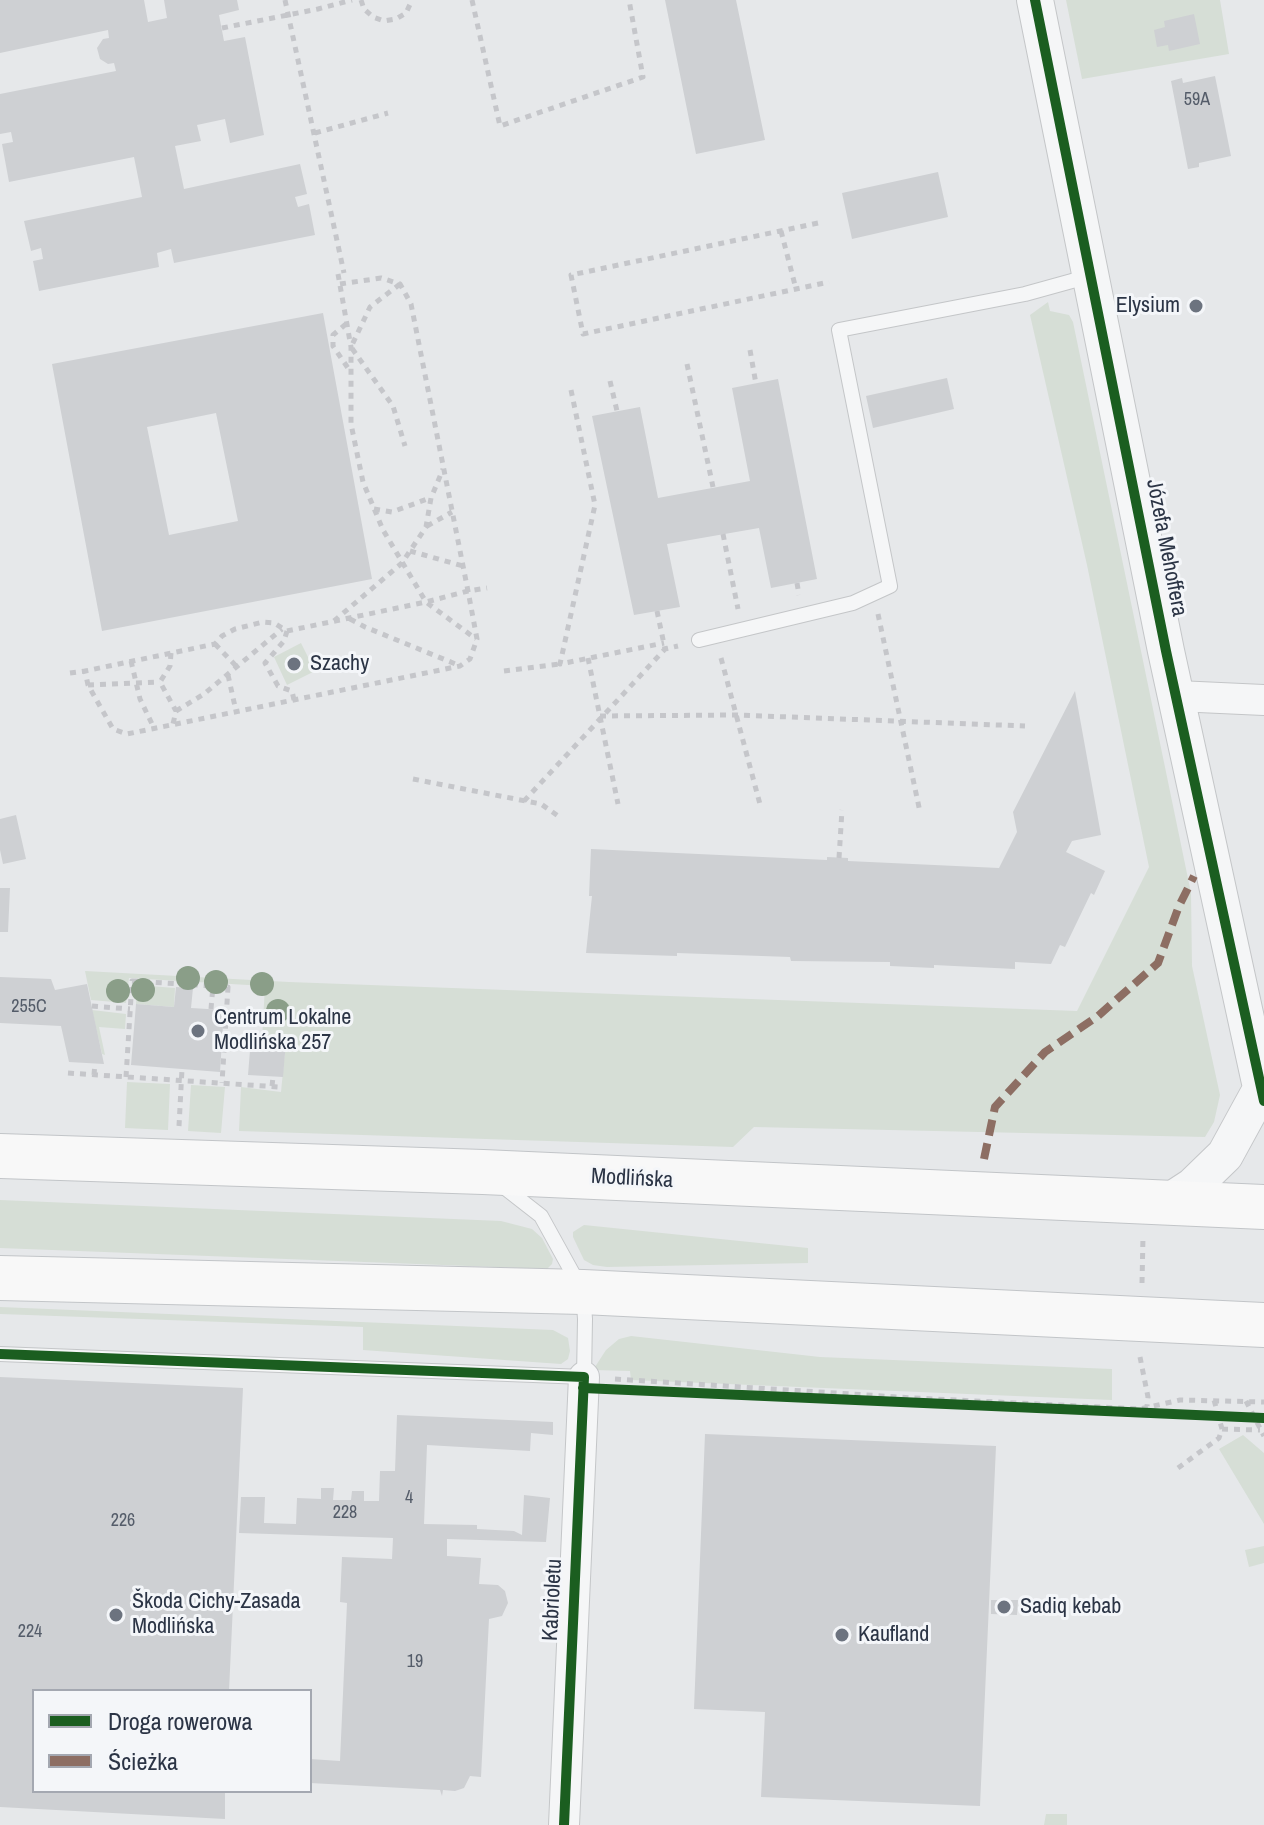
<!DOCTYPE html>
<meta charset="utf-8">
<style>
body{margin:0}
#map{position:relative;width:1264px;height:1825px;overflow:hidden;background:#e6e8ea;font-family:"Archivo Narrow",sans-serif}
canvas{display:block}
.legend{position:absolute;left:32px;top:1689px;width:280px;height:104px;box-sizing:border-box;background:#f4f6f9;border:2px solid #a4a8b1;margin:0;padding:10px 14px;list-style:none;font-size:24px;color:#2b3445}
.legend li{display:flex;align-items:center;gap:16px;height:40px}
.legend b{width:40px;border:2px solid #a4a8b1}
</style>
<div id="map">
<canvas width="1264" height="1825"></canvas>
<ul class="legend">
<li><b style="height:10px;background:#1b5e20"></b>Droga rowerowa</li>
<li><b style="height:10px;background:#8d6e63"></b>Ścieżka</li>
</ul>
</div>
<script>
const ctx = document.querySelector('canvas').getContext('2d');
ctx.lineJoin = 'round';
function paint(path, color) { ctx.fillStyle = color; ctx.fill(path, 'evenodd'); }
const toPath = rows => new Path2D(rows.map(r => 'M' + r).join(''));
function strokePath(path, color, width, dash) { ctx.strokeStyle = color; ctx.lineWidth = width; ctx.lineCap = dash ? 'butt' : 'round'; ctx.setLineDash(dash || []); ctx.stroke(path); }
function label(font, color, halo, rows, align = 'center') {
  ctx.font = font + ' "Archivo Narrow",sans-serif'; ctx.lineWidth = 6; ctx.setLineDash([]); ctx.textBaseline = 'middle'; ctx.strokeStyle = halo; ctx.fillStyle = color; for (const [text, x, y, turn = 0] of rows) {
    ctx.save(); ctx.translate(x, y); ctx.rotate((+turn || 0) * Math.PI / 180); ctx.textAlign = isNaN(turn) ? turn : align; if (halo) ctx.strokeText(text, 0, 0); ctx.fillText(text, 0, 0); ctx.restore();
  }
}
paint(toPath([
 [1066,0,1220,0,1229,54,1082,79],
 [1048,302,1050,311,1069,315,1073,322,1191,893,1192,966,1220,1095,1214,1122,1205,1137,754,1127,733,1147,239,1131,241,1087,281,1092,286,1041,262,1039,265,986,129,978,126,1003,91,1000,85,971,289,982,1077,1011,1149,867,1087,565,1030,315],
 [301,643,315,671,287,685,274,657],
 [137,985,175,988,174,1007,136,1004],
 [92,1010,126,1014,125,1029,99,1027,105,1055,102,1054],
 [127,1082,170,1084,168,1130,125,1128],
 [191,1085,225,1087,221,1133,188,1131],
 [0,1200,501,1221,532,1229,542,1238,553,1259,552,1264,547,1269,0,1248],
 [584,1225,808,1248,808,1263,607,1267,593,1265,584,1260,573,1237,573,1232],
 [0,1307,553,1330,568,1338,570,1351,568,1359,561,1364,363,1350,363,1327,0,1314],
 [631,1336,820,1357,1112,1369,1112,1400,631,1380,630,1371,593,1370,606,1350,619,1339],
 [1243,1435,1264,1453,1264,1524,1219,1449],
 [1264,1546,1264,1563,1249,1567,1245,1550],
 [1046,1814,1067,1814,1067,1825,1044,1825]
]), '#d6ded6');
paint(toPath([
 [0,0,144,0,148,22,167,18,164,0,237,0,239,10,219,15,224,41,245,37,264,135,230,143,225,119,197,125,201,141,175,146,184,189,300,164,307,194,295,197,298,207,309,204,315,235,174,263,171,249,157,253,159,267,39,291,33,261,43,259,41,248,31,251,24,221,142,197,134,157,9,182,2,144,13,142,11,132,0,134,0,94,116,71,114,63,108,64,100,59,97,48,103,39,109,38,108,30,0,53],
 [665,0,736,0,765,140,696,154],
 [1194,14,1200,44,1169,51,1168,45,1157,47,1154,30,1165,27,1164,21],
 [1215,76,1231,156,1199,163,1199,167,1188,169,1171,81,1182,78,1183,83],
 [938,172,948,217,852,239,842,193],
 [323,313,372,579,102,631,52,364],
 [216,413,238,521,169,535,147,427],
 [947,378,954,409,873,428,866,396],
 [778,379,817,579,771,588,759,528,667,544,680,607,634,615,592,416,640,407,658,498,750,481,732,388],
 [1075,691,1101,835,1072,841,1066,852,1105,871,1094,895,1091,893,1065,947,1060,945,1051,964,1015,962,1015,969,934,965,934,968,890,966,890,962,791,961,790,957,677,953,677,956,586,953,592,896,589,896,591,849,827,860,827,857,848,858,848,861,999,868,1017,832,1013,812],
 [16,815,26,859,3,864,0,850,0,819],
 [0,888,10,888,8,932,0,932],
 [0,977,51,979,55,990,87,984,104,1064,69,1062,61,1026,0,1023],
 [176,987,193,988,191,1008,224,1010,220,1072,131,1065,136,1004,174,1007],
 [251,1038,286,1041,283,1077,248,1075],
 [0,1377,243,1388,229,1691,34,1691,34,1791,225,1791,225,1819,0,1807],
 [397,1415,553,1422,553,1435,531,1433,530,1451,427,1445,424,1524,477,1525,477,1529,514,1531,522,1535,524,1495,550,1498,546,1542,447,1539,447,1556,481,1558,479,1584,498,1585,505,1591,508,1603,502,1616,489,1619,481,1777,470,1776,464,1788,455,1791,443,1790,442,1796,440,1790,310,1783,310,1759,340,1761,347,1603,340,1602,342,1557,392,1559,393,1538,239,1533,241,1497,265,1497,264,1523,296,1524,297,1498,321,1499,321,1488,334,1488,333,1500,351,1500,352,1491,364,1491,364,1501,379,1501,380,1471,395,1471],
 [705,1434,996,1446,980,1806,761,1797,765,1712,694,1709],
 [991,1600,1018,1600,1017,1615,991,1614]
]), '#ced0d3');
const service = toPath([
 [699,640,853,603,890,586,839,330,1025,294,1090,276],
 [0,1354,584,1377,585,1319,583,1292,541,1216,500,1184]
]);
const minor = toPath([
 [1177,696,1264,700],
 [564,1825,584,1377]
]);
const tertiary = toPath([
 [1035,0,1166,651,1264,1101],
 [1170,1201,1193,1186,1225,1155,1260,1091]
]);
const primary = toPath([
 [0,1156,483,1172,1264,1207],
 [0,1278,583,1292,1264,1325]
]);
strokePath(service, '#c4c6c8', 16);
strokePath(minor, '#c4c6c8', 32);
strokePath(tertiary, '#c4c6c8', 38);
strokePath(primary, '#c2c5c8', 46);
strokePath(toPath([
 [285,0,344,273],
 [361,0,364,9,373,17,384,21,396,19,406,13,412,0],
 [472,0,500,126,643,77,629,0],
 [222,28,318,9,352,0],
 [315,133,388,113],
 [818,223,571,275,583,334,829,282],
 [781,231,796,289],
 [338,274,351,347,351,424,363,482,383,530,426,602,476,639],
 [340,284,381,278,400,284,411,304,468,591,477,639,470,659,460,666,127,734,113,729,88,685,85,671,215,644,222,636,235,629,263,622,274,623,287,631,426,602,468,591,487,588],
 [400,284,370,307,351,347,393,406,405,446],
 [346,324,333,335,333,346,350,371],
 [750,350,756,384],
 [687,364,713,487],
 [610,381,617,411],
 [571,390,595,505,560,664,664,643],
 [374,509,392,512,430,498],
 [427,526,452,512],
 [723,534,738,609],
 [410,551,463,566],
 [797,583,799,595],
 [657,611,665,649,678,646],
 [878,614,920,812],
 [350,619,365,627,458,665],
 [334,621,402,563,426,527,431,498,443,469],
 [287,631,284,641,265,663,278,686,292,691,294,700],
 [215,644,237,667],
 [171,653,170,666,160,682,176,711,173,724],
 [588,658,618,804],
 [721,658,761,808],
 [131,661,140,699,154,728],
 [504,671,560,664],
 [70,673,85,671],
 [228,675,236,711],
 [88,685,160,682],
 [176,711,204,694,282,629],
 [600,716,737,715,1025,726],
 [413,779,541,804,561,818],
 [524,801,665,649],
 [839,858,842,810],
 [92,1006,130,1009],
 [211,1009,213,986],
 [68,1073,279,1087],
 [94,1075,95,1063],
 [126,1077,132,981,228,987,222,1083],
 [272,1086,273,1077],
 [179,1126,182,1069],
 [1142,1283,1143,1237],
 [1140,1357,1148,1397,1147,1406],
 [615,1379,914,1398,1140,1409,1180,1400,1264,1402],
 [1246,1401,1264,1436],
 [1222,1429,1260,1430],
 [1178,1468,1219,1438,1222,1429,1214,1400]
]), '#c5c6ca', 5, [6, 6]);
strokePath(service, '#f5f6f7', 14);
strokePath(minor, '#f5f6f7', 30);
strokePath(tertiary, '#f5f6f7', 36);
strokePath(primary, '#f8f8f8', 44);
strokePath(toPath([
 [984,1159,995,1107,1045,1052,1098,1016,1158,963,1179,906,1194,876]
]), '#8d6e63', 8, [16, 8]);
strokePath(toPath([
 [1035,0,1166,651,1264,1101],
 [0,1354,584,1377,564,1825],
 [583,1388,1264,1418]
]), '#1b5e20', 10);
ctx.fillStyle = '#8a9e88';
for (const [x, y] of [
 [188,978],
 [216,982],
 [262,984],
 [143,990],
 [118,991],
 [278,1011]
]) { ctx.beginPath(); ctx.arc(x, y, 12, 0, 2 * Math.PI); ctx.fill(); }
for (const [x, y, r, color] of [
 [1196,306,8,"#6c737f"],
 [294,664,8,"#6c737f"],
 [198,1031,8,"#6c737f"],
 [1004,1607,8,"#6c737f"],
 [116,1615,8,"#6c737f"],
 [842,1635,8,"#6c737f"]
]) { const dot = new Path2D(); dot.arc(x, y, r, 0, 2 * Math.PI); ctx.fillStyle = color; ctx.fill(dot); strokePath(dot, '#f4f6f9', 3); }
label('18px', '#545c69', null, [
 ["59A",1197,100],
 ["255C",29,1007],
 ["4",409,1498],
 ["228",345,1513],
 ["226",123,1521],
 ["224",30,1632],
 ["19",415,1662]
]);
label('22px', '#2b3445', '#f4f6f9', [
 ["Elysium",1180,306,"right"],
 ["Szachy",310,664],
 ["Centrum Lokalne",214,1018],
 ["Modlińska 257",214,1043],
 ["Škoda Cichy-Zasada",132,1602],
 ["Modlińska",132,1627],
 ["Sadiq kebab",1020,1607],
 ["Kaufland",858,1635]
], 'left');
label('22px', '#2b3445', '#f4f6f9', [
 ["Józefa Mehoffera",1166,548,79],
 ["Modlińska",632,1179,3],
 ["Kabrioletu",553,1600,-87]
]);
</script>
